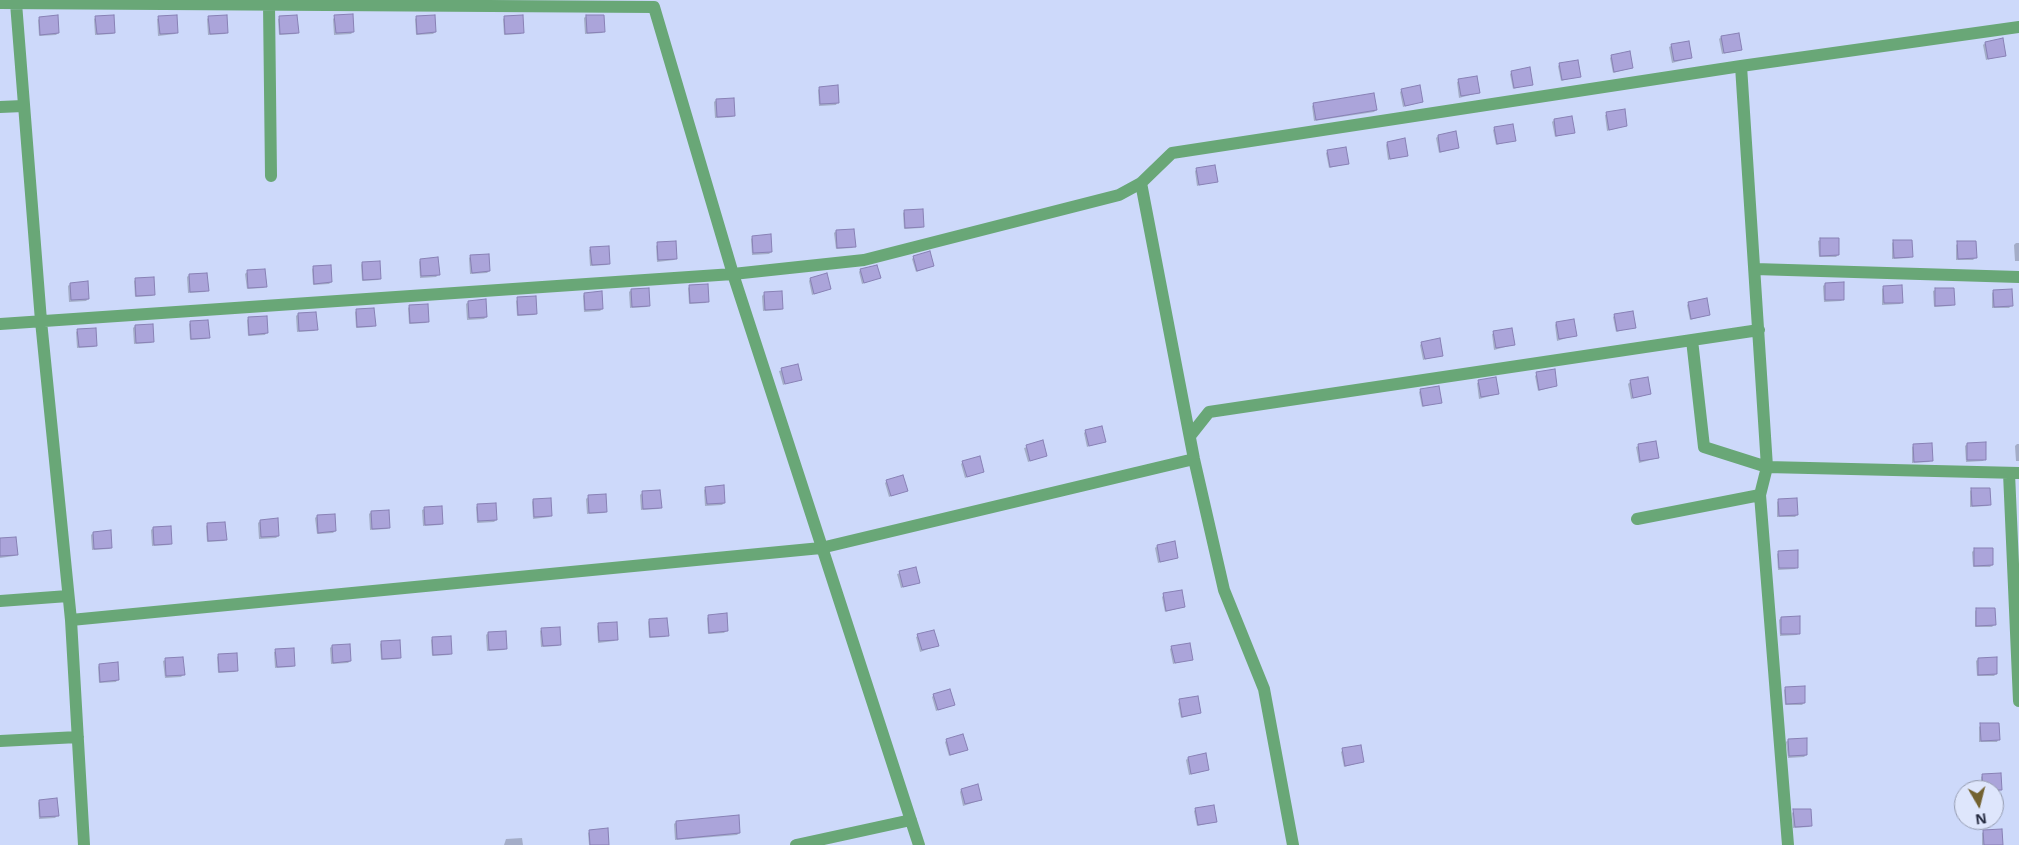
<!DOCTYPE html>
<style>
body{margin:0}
#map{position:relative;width:2019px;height:845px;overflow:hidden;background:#cdd9fa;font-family:"Noto Sans",sans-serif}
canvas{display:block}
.north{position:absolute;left:1954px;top:780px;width:50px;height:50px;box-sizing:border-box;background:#dee6fc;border:1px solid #949bb0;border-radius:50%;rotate:172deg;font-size:14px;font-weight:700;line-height:20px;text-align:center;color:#242a3f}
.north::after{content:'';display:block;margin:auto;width:18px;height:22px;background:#736230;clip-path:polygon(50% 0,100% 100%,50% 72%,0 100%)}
</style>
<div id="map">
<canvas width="2019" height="845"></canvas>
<div class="north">N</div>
</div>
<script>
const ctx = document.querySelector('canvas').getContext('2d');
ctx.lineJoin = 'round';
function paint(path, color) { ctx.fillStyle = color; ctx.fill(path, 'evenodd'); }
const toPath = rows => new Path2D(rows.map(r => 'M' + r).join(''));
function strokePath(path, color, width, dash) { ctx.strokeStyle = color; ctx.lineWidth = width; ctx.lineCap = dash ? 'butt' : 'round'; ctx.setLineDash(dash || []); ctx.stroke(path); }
paint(toPath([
 [586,16,604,31,602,33,585,34,584,18],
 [96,17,114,33,112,34,95,35,94,19],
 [209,17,227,32,225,34,208,35,207,19],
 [335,17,353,32,351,34,334,35,333,19],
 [417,17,435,32,433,34,416,35,415,19],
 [505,17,522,32,521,34,504,35,503,19],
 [40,18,58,33,56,35,39,36,38,20],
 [159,18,177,32,175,34,158,36,157,19],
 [280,18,298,32,296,34,279,35,278,19],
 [1721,37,1741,50,1722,54,1719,39],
 [1985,43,2005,55,1986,60,1983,45],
 [1671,46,1691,58,1672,63,1669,47],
 [1612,56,1632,68,1613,73,1610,58],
 [1560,64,1580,76,1561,81,1558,66],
 [1512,72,1531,84,1513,89,1510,74],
 [1459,81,1478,93,1459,98,1457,82],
 [820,88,837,103,836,105,819,106,818,90],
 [1402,90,1422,102,1403,107,1400,92],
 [716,100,734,115,732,117,715,118,714,102],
 [1314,104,1376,110,1374,112,1314,121,1312,106],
 [1607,114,1626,126,1607,131,1605,115],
 [1554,120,1574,132,1555,137,1552,122],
 [1495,128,1514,140,1496,145,1493,130],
 [1438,136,1458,148,1439,153,1436,138],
 [1387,143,1407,155,1388,160,1386,145],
 [1328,151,1347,164,1329,168,1326,153],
 [1197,169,1216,181,1197,186,1195,171],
 [905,211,923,226,921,228,904,229,903,213],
 [836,231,854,246,852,248,836,249,834,233],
 [753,237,771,252,769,254,752,255,751,239],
 [1820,240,1838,255,1836,257,1819,257,1818,241],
 [1894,241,1911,256,1909,258,1892,259,1892,243],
 [1958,243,1975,258,1973,260,1956,260,1956,245],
 [2016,243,2019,243,2019,261,2015,261,2014,245],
 [658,244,675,259,674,260,657,262,656,246],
 [591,248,609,263,607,265,590,266,589,250],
 [471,256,489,271,487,273,470,274,469,258],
 [914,257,933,266,916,272,912,259],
 [420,260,438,275,436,277,420,278,419,262],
 [362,263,380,278,378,280,362,281,361,265],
 [314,267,331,282,329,284,313,285,312,269],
 [860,270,879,278,862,284,859,272],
 [247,272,265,287,263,288,247,289,245,274],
 [189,275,207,290,205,292,188,293,187,277],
 [136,279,154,294,152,296,135,297,134,281],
 [810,279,830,289,812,295,809,281],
 [70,284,88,299,86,301,69,302,68,286],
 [1825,284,1843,299,1841,301,1824,302,1823,286],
 [690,286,707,301,706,303,689,304,688,288],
 [1884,287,1902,302,1900,304,1882,305,1882,289],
 [631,290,649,305,647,307,630,308,629,292],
 [1935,290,1953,304,1951,306,1934,307,1933,291],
 [1994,291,2011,306,2009,308,1992,308,1992,293],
 [584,294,602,309,600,311,584,312,583,296],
 [764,294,782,309,780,310,763,311,762,296],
 [518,299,536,314,534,315,517,316,516,301],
 [468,302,486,317,484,319,467,320,466,304],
 [1689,303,1708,315,1690,320,1687,305],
 [410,306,428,321,426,323,409,324,408,308],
 [357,310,374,325,372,327,356,328,355,312],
 [298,314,316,329,314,331,297,332,296,316],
 [1615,315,1634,327,1616,332,1613,317],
 [249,318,266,333,265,335,248,336,247,320],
 [191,322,208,337,206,339,190,340,189,324],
 [1556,323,1576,335,1557,341,1555,325],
 [135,326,153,341,151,343,134,344,133,328],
 [78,330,96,345,94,347,77,348,76,332],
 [1494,333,1513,345,1494,350,1492,334],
 [1422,343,1442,355,1423,360,1420,345],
 [797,365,800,379,783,385,779,371],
 [1537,374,1556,386,1538,391,1535,376],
 [1479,382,1498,394,1479,399,1477,383],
 [1630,382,1650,394,1631,399,1628,384],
 [1421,390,1440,402,1422,407,1419,392],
 [1086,431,1105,441,1087,447,1084,433],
 [1042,442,1045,456,1028,462,1024,448],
 [1967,444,1985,459,1983,461,1966,462,1965,446],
 [2017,444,2019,444,2019,461,2016,461,2015,446],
 [1638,446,1658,458,1639,463,1636,447],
 [1913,446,1931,460,1929,462,1912,463,1912,447],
 [963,462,982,472,965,478,961,464],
 [887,481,906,491,889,497,885,483],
 [706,488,724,503,722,505,705,506,704,490],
 [1972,489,1990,504,1988,506,1970,507,1970,491],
 [642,493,660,508,658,509,641,510,640,495],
 [588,497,606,512,604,513,587,514,586,499],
 [533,500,551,515,549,517,533,519,532,502],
 [1779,500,1797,515,1795,517,1777,517,1777,502],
 [478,505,496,520,494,522,477,523,476,507],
 [424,509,442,523,440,525,423,526,422,510],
 [371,512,389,527,387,529,370,530,369,514],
 [317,516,335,531,333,533,317,534,315,518],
 [260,521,278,536,276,538,259,539,258,523],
 [208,524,226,539,224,541,207,542,206,526],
 [153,528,171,543,169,545,152,546,151,530],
 [93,533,111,548,109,549,92,550,91,535],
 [0,540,16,555,14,556,0,558],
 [1157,546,1177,558,1158,563,1155,548],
 [1974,550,1992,565,1990,567,1973,567,1972,552],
 [1779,552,1797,567,1795,569,1778,570,1777,554],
 [915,568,919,582,901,588,897,574],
 [1164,595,1184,607,1165,612,1162,597],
 [1976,610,1994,625,1992,627,1975,627,1975,611],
 [709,616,726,631,724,633,708,634,707,618],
 [1781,618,1799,633,1797,635,1780,636,1779,620],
 [649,620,667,635,665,637,649,638,648,622],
 [598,625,616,639,614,641,598,643,597,626],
 [542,629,560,644,558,646,541,647,540,631],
 [488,633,506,648,504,650,487,651,486,635],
 [918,636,937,646,920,652,916,637],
 [433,638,451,653,449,655,432,656,431,640],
 [382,642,400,657,398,659,381,660,380,644],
 [332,646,350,661,348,663,331,664,330,648],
 [1172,647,1192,659,1173,664,1170,649],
 [276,651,294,665,292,667,275,668,274,652],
 [219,655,237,670,235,672,218,673,217,657],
 [1978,659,1996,674,1994,676,1977,676,1976,661],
 [165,660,183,675,181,677,165,678,163,661],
 [99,665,117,680,116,682,99,683,98,667],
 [1786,688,1804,703,1802,705,1785,705,1784,690],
 [934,695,953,705,936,711,932,697],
 [1180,701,1200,713,1181,718,1178,703],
 [1981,725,1998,740,1997,742,1979,742,1979,727],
 [947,740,966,750,949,756,945,742],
 [1788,740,1806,755,1804,757,1788,758,1786,742],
 [1343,750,1362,762,1344,767,1341,752],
 [1188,758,1208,770,1189,775,1186,760],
 [1983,775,2000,775,2001,790,1994,792,1994,790,1981,790,1981,777],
 [961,790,981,800,963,806,960,792],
 [39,801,57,816,55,818,39,819,38,803],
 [1196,809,1215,822,1197,826,1194,811],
 [1794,811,1810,826,1809,827,1793,828,1792,813],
 [676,822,739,833,737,835,675,840,674,824],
 [590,831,607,845,589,845,588,833],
 [1984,831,2002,845,1982,845,1982,833],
 [522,838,523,845,504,845,506,839]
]), '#0003');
const building = toPath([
 [353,14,354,32,336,33,334,15,353,14],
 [58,15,59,33,40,35,39,17,58,15],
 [114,15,115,33,97,34,95,16,114,15],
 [177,15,178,33,160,34,158,16,177,15],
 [227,15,228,33,210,34,208,16,227,15],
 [297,15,299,33,280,34,279,16,297,15],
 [435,15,436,32,417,34,416,16,435,15],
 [523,15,524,33,505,34,504,16,523,15],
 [586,15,604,15,605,32,587,33,586,15],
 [1739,33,1742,50,1724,53,1721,36,1739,33],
 [2003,38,2006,56,1988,59,1985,42,2003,38],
 [1689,41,1692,58,1674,61,1671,44,1689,41],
 [1630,51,1633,68,1614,72,1611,55,1630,51],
 [1578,60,1581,77,1562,80,1559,63,1578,60],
 [1530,67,1533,85,1514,88,1511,71,1530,67],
 [1477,76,1480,93,1461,96,1458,79,1477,76],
 [838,85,839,103,820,104,819,87,838,85],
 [1420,85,1423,102,1405,106,1401,89,1420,85],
 [1374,93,1377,110,1316,120,1313,103,1374,93],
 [734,98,735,116,717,117,716,99,734,98],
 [1625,109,1627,126,1609,130,1606,112,1625,109],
 [1572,116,1575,133,1556,136,1554,119,1572,116],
 [1513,124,1516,141,1497,144,1494,127,1513,124],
 [1456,131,1459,148,1440,152,1438,135,1456,131],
 [1405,138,1408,156,1390,159,1387,142,1405,138],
 [1346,147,1349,164,1330,167,1327,150,1346,147],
 [1215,165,1218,182,1199,185,1196,168,1215,165],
 [923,209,924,227,905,228,904,210,923,209],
 [854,229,856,247,837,248,836,230,854,229],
 [771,234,772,252,753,253,752,236,771,234],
 [1820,238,1839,238,1839,255,1820,256,1820,238],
 [1893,240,1912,240,1913,257,1894,258,1893,240],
 [676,241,677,259,658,260,657,242,676,241],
 [1957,241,1976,241,1977,258,1958,259,1957,241],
 [609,246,610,264,592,265,590,247,609,246],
 [930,251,934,266,917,271,913,256,930,251],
 [489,254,490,271,472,273,470,255,489,254],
 [438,257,440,275,421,276,420,259,438,257],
 [380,261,381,279,363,280,362,262,380,261],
 [331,265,332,282,314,284,313,266,331,265],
 [877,265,881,278,864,283,860,269,877,265],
 [265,269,267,287,248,288,247,270,265,269],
 [207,273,209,291,190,292,189,274,207,273],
 [827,273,831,289,814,294,810,278,827,273],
 [154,277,155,295,136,296,135,278,154,277],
 [88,281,89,299,71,300,70,283,88,281],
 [1844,282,1844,300,1825,300,1825,283,1844,282],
 [708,284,709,302,690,303,689,285,708,284],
 [1902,285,1903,303,1884,303,1883,286,1902,285],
 [649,288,650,306,632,307,631,289,649,288],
 [1935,288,1954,288,1955,305,1935,306,1935,288],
 [2012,289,2013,306,1994,307,1993,290,2012,289],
 [602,291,603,309,585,310,584,293,602,291],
 [782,291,783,309,765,310,764,292,782,291],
 [536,296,537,314,518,315,517,297,536,296],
 [1707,298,1710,315,1691,319,1688,302,1707,298],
 [486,299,487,317,469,318,468,301,486,299],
 [428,304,429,322,410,323,409,305,428,304],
 [374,308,376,326,357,327,356,309,374,308],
 [1633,311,1636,328,1617,331,1614,314,1633,311],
 [316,312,318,330,299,331,298,313,316,312],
 [267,316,268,333,249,335,248,317,267,316],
 [1574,319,1577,336,1559,339,1556,322,1574,319],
 [208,320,210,338,191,339,190,321,208,320],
 [153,324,154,342,136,343,135,325,153,324],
 [96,328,97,346,79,347,77,329,96,328],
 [1512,328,1515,345,1496,348,1493,331,1512,328],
 [1440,338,1443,356,1425,359,1421,342,1440,338],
 [798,364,802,380,785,384,781,368,798,364],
 [1555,369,1557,386,1539,390,1536,372,1555,369],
 [1496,377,1499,394,1481,397,1478,380,1496,377],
 [1648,377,1651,394,1633,398,1630,380,1648,377],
 [1439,386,1442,403,1423,406,1420,389,1439,386],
 [1102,426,1106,442,1089,446,1085,430,1102,426],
 [1043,440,1047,456,1030,461,1026,445,1043,440],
 [1656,441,1659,458,1640,461,1638,444,1656,441],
 [1986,442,1986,460,1967,460,1967,443,1986,442],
 [1932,443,1933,461,1914,462,1913,444,1932,443],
 [980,456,984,472,967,477,962,461,980,456],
 [903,475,908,491,891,496,886,480,903,475],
 [724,485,725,503,707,504,705,487,724,485],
 [1971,488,1990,488,1991,505,1972,506,1971,488],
 [660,490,662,508,643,509,642,491,660,490],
 [606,494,607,512,589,513,588,495,606,494],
 [551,498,552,516,534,517,533,499,551,498],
 [1797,498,1798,515,1779,516,1778,499,1797,498],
 [496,503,497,520,478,521,477,504,496,503],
 [442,506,443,524,425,525,424,507,442,506],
 [389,510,390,528,372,529,371,511,389,510],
 [335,514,336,531,318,533,317,515,335,514],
 [278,518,279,536,261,537,260,520,278,518],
 [225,522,227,540,208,541,207,523,225,522],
 [171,526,172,544,154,545,153,527,171,526],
 [111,530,112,548,94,549,93,532,111,530],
 [16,537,18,555,0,556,0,538,16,537],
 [1175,541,1178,558,1160,562,1157,545,1175,541],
 [1974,548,1993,548,1993,565,1974,566,1974,548],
 [1798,550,1798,568,1779,568,1778,551,1798,550],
 [916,567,920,583,903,587,899,571,916,567],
 [1182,590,1185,607,1166,611,1163,593,1182,590],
 [1976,608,1995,608,1996,625,1976,626,1976,608],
 [727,613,728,631,709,633,708,615,727,613],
 [1800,616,1800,634,1781,634,1781,617,1800,616],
 [667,618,669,636,650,637,649,619,667,618],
 [617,622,618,640,599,641,598,623,617,622],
 [560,627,561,645,543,646,541,628,560,627],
 [934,630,939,646,922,650,917,634,934,630],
 [506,631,507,649,489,650,488,632,506,631],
 [451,636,452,654,433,655,432,637,451,636],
 [400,640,401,658,382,659,381,641,400,640],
 [1190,643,1193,660,1175,663,1171,646,1190,643],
 [350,644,351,661,333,663,332,645,350,644],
 [294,648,295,666,277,667,275,649,294,648],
 [237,653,238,671,219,672,218,654,237,653],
 [183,657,185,675,166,676,165,658,183,657],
 [1997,657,1997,674,1978,675,1978,658,1997,657],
 [118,662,119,680,100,682,99,664,118,662],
 [1805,686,1805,703,1786,704,1785,687,1805,686],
 [950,689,955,705,938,710,933,694,950,689],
 [1198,696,1201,713,1182,717,1179,699,1198,696],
 [1980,723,1999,723,2000,740,1981,741,1980,723],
 [963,734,968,750,950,755,946,739,963,734],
 [1807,738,1807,755,1789,756,1788,739,1807,738],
 [1361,745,1364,762,1345,766,1342,748,1361,745],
 [1206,753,1209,770,1191,774,1188,757,1206,753],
 [2001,773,2002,790,1983,790,1982,774,2001,773],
 [978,784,982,800,965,804,961,789,978,784],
 [57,798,59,816,40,817,39,800,57,798],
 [1214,805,1217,822,1198,825,1195,808,1214,805],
 [1793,809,1811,809,1812,826,1795,827,1793,809],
 [739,815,740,833,677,839,676,821,739,815],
 [608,828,609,845,590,845,589,830,608,828],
 [2002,829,2003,845,1984,845,1983,830,2002,829]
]);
paint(building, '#aba4da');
strokePath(building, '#8881b5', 1);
strokePath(toPath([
 [0,3,654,7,733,274,919,845],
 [16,3,41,321,71,620,84,845],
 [269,4,271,176],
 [1741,66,1767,467,1760,495,1788,845],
 [0,107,23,106],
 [1141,183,1194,459,1224,590,1264,689,1293,845],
 [1755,269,2019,277],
 [0,324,733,274,864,260,1119,195,1141,183,1172,153,1741,66,2019,27],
 [1692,340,1704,447,1767,467,2019,473],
 [1190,436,1209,412,1759,330],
 [2009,473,2019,701],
 [1637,519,1760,495],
 [0,601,68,596],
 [71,620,821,548,1194,459],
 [0,741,78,737],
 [796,845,911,820]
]), '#69a777', 12);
</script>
